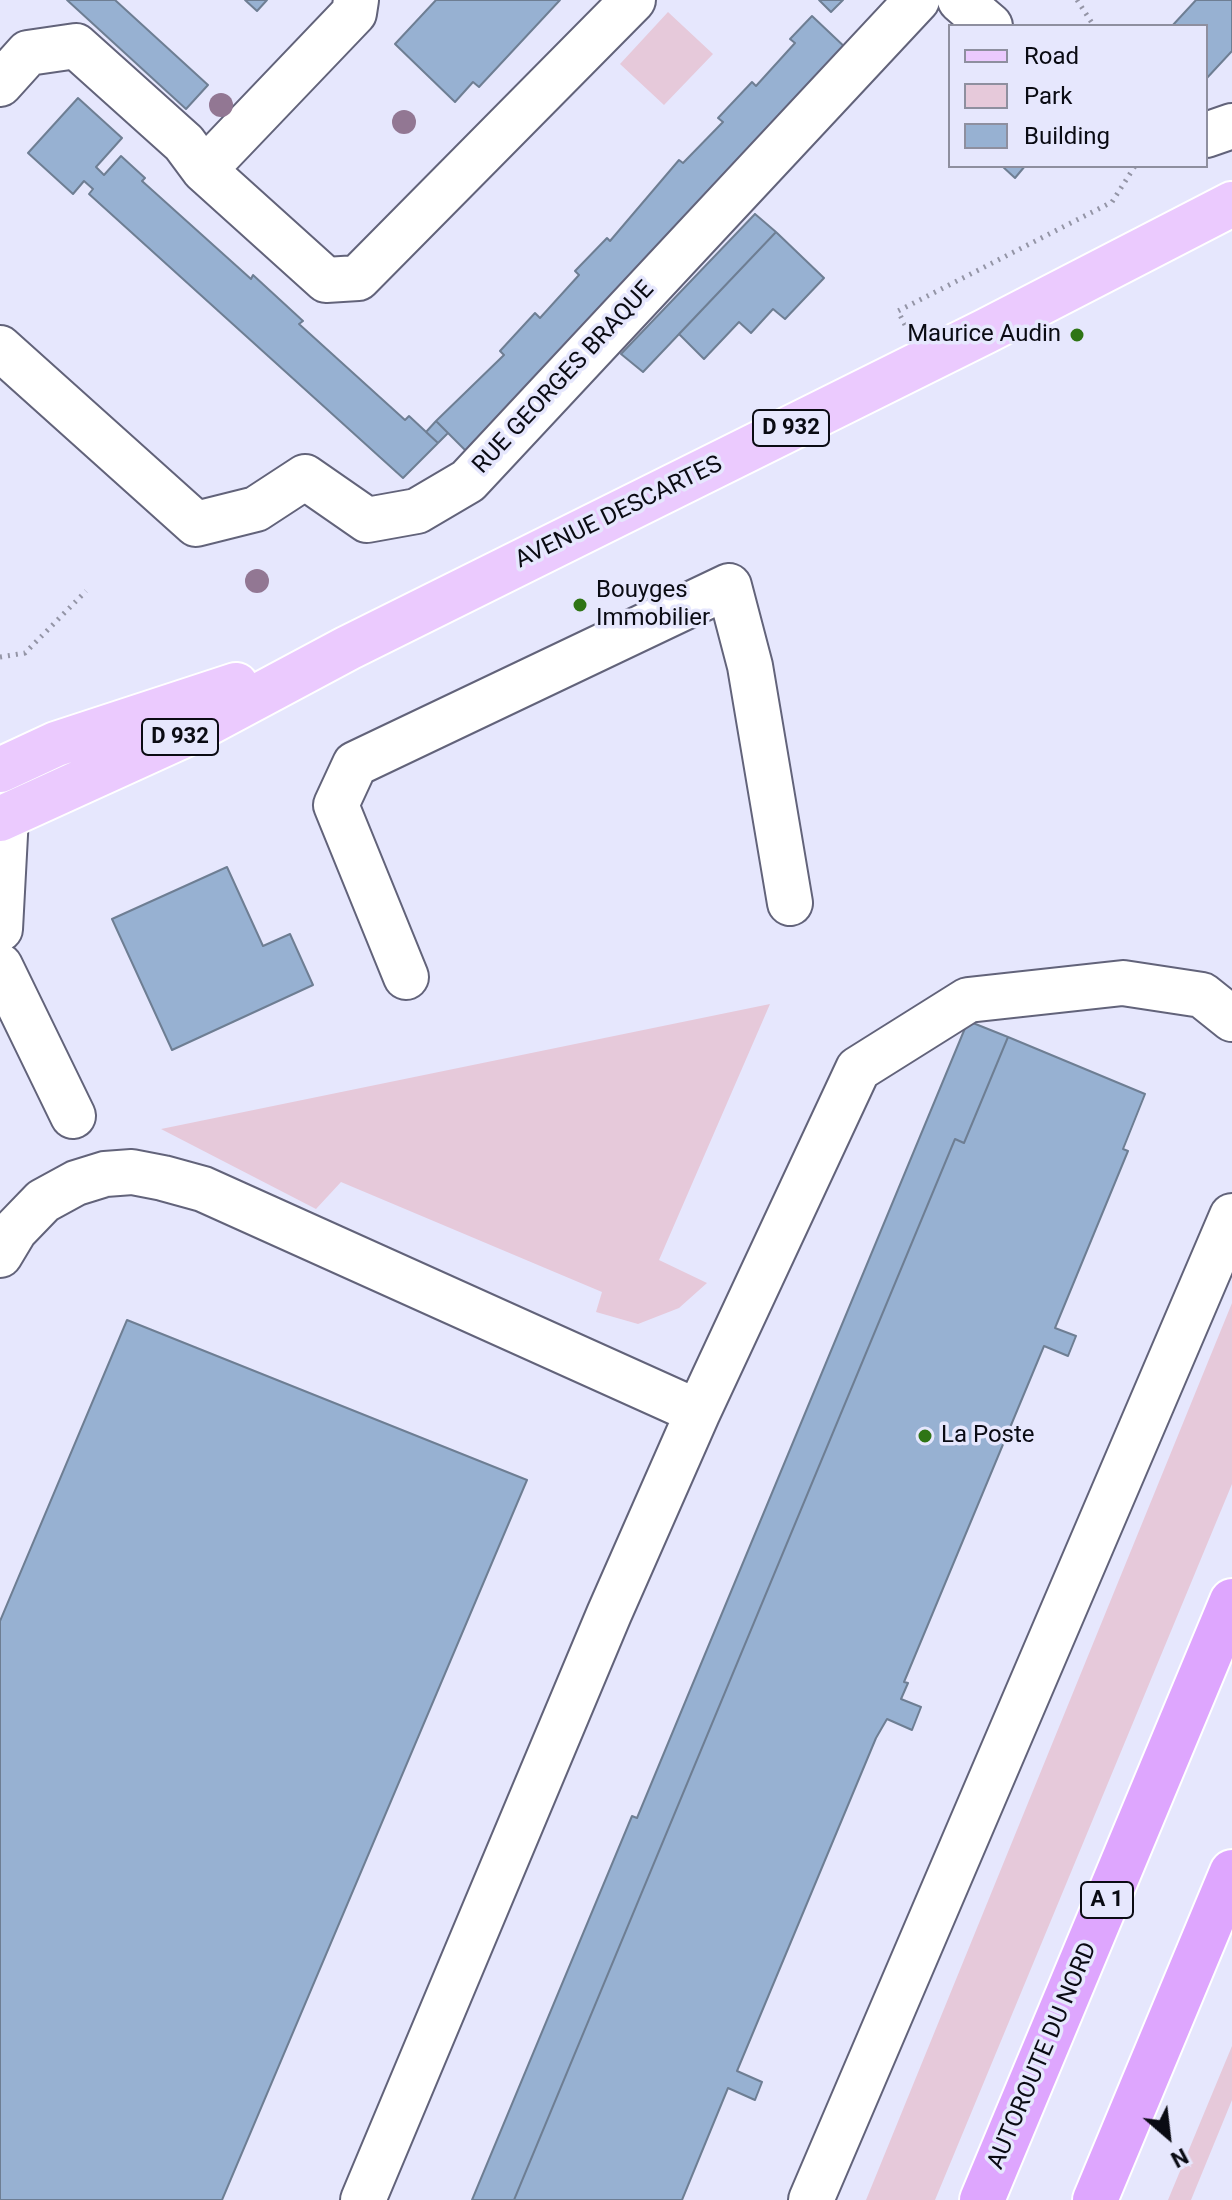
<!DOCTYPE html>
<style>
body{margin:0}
#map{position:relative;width:1232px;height:2200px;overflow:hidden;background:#e6e7fd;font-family:Roboto,sans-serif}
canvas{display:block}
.legend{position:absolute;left:948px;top:24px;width:260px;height:144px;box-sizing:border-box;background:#e6e7fd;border:2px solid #8e8f9f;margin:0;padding:10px 14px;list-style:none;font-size:24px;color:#0a0b13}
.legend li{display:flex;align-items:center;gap:16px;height:40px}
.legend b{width:40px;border:2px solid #8e8f9f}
.north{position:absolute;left:1128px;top:2096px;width:80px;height:80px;-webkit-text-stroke:6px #e6e7fd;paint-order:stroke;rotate:152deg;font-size:22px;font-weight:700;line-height:32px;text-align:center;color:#0a0b13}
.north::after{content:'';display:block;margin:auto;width:28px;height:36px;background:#0a0b13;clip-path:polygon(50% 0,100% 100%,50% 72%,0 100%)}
</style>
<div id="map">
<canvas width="1232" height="2200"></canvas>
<ul class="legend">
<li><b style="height:10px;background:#ebcafe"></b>Road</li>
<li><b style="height:22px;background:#e6c9da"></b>Park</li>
<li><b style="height:22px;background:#97b1d2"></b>Building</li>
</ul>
<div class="north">N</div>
</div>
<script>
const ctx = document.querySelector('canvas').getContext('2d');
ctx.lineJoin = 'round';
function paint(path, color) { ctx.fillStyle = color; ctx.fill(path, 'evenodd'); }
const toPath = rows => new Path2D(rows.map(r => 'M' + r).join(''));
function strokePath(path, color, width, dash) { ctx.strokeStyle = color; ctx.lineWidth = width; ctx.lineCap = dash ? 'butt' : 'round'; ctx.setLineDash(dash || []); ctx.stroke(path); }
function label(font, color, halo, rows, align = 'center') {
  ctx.font = font + ' Roboto,sans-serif'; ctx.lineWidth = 7; ctx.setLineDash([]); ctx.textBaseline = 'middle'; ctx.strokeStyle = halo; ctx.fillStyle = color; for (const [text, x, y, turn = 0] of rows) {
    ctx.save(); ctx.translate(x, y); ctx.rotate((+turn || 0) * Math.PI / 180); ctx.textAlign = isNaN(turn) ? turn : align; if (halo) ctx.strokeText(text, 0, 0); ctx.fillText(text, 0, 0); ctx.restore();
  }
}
paint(toPath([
 [668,12,713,54,664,105,620,64],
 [770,1004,659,1260,707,1283,679,1308,638,1324,596,1312,602,1292,341,1182,316,1209,161,1129],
 [1232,1303,1232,1484,935,2200,866,2200],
 [1232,2046,1232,2100,1191,2200,1168,2200]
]), '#e6c9da');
const building = toPath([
 [67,0,115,0,208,85,186,109,67,0],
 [245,0,267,0,257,11,245,0],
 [436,0,560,0,479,87,473,82,455,102,395,44,436,0],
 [819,0,843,0,831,12,819,0],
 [1196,0,1232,0,1232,51,1206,79,1206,26,1172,26,1196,0],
 [812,16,849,51,472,457,436,421,504,355,500,351,535,313,540,318,579,275,575,271,607,238,610,241,679,160,683,163,723,122,718,118,752,82,756,86,795,43,790,39,812,16],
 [78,98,122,138,96,167,104,175,121,156,145,178,142,181,251,279,253,275,303,321,299,324,405,420,409,416,438,443,403,478,89,194,93,189,84,181,73,194,28,153,78,98],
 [1002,166,1025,166,1015,178,1002,166],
 [755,214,776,232,643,372,621,354,755,214],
 [776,232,824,278,785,319,773,309,751,333,739,322,704,359,679,334,776,232],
 [436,421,448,433,438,443,426,432,436,421],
 [227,867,263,946,290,934,313,985,172,1050,112,919,227,867],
 [968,1021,1008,1037,964,1143,955,1139,514,2200,472,2200,632,1816,637,1818,968,1021],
 [1008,1037,1145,1094,1123,1149,1128,1151,1055,1328,1076,1336,1068,1356,1044,1346,904,1682,908,1683,901,1699,921,1707,912,1730,887,1719,876,1738,737,2071,762,2082,755,2100,728,2088,682,2200,514,2200,955,1139,964,1143,1008,1037],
 [127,1320,527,1480,222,2200,0,2200,0,1621,127,1320]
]);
paint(building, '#97b1d2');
strokePath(building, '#6e7e93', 2);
const minor = toPath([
 [960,0,990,26],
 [0,84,28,53,76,46,184,143,204,170,354,13,356,0],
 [1206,135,1232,126],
 [204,170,326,280,358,278,633,0],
 [0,348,196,524,256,509,305,477,367,520,417,511,468,481,917,0],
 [0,929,6,816],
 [0,966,73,1116],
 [406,977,336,805,355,764,729,586,750,666,790,903],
 [0,1255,15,1230,43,1201,76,1183,105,1174,132,1172,163,1178,203,1189,698,1412,609,1614,363,2200],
 [698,1412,858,1069,968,1000,1123,983,1202,995,1232,1019],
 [811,2200,1232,1216]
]);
const major = toPath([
 [0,770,56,744,236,685],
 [0,819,191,732,348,648,986,331,1232,204]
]);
const highway = toPath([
 [982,2200,1232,1601],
 [1095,2200,1232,1872]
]);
strokePath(minor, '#62637a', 48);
strokePath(major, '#fff', 48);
strokePath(highway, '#fff', 48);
strokePath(toPath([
 [1077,0,1094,26],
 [905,325,898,311,1112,202,1135,166],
 [0,657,25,653,86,591]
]), '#9495a6', 5, [2, 6]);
strokePath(minor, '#fff', 44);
strokePath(major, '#ebcafe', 44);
strokePath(highway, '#dea6fe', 44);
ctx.fillStyle = '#927793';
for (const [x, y] of [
 [221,105],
 [404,122],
 [257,581]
]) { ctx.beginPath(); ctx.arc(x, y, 12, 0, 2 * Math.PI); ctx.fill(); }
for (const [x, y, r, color] of [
 [1077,335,8,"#2f7515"],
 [580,605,8,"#2f7515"],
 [925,1436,8,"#2f7515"]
]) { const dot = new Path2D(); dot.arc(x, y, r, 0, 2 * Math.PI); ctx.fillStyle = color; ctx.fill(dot); strokePath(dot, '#e6e7fd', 3); }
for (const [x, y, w] of [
 [791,428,76],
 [180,737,76],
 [1107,1900,52]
]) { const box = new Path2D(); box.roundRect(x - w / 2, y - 18, w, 36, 6); ctx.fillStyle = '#e6e7fd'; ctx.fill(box); strokePath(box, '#0a0b13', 2); }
label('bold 22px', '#0a0b13', null, [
 ["D 932",791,428],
 ["D 932",180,737],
 ["A 1",1107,1900]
]);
label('24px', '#0a0b13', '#e6e7fd', [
 ["Maurice Audin",1061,335,"right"],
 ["Bouyges",596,591],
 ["Immobilier",596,619],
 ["La Poste",941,1436]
], 'left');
label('24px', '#0a0b13', '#e6e7fd', [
 ["RUE GEORGES BRAQUE",564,378,-47],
 ["AVENUE DESCARTES",619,513,-26],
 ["AUTOROUTE DU NORD",1043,2056,-67]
]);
</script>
